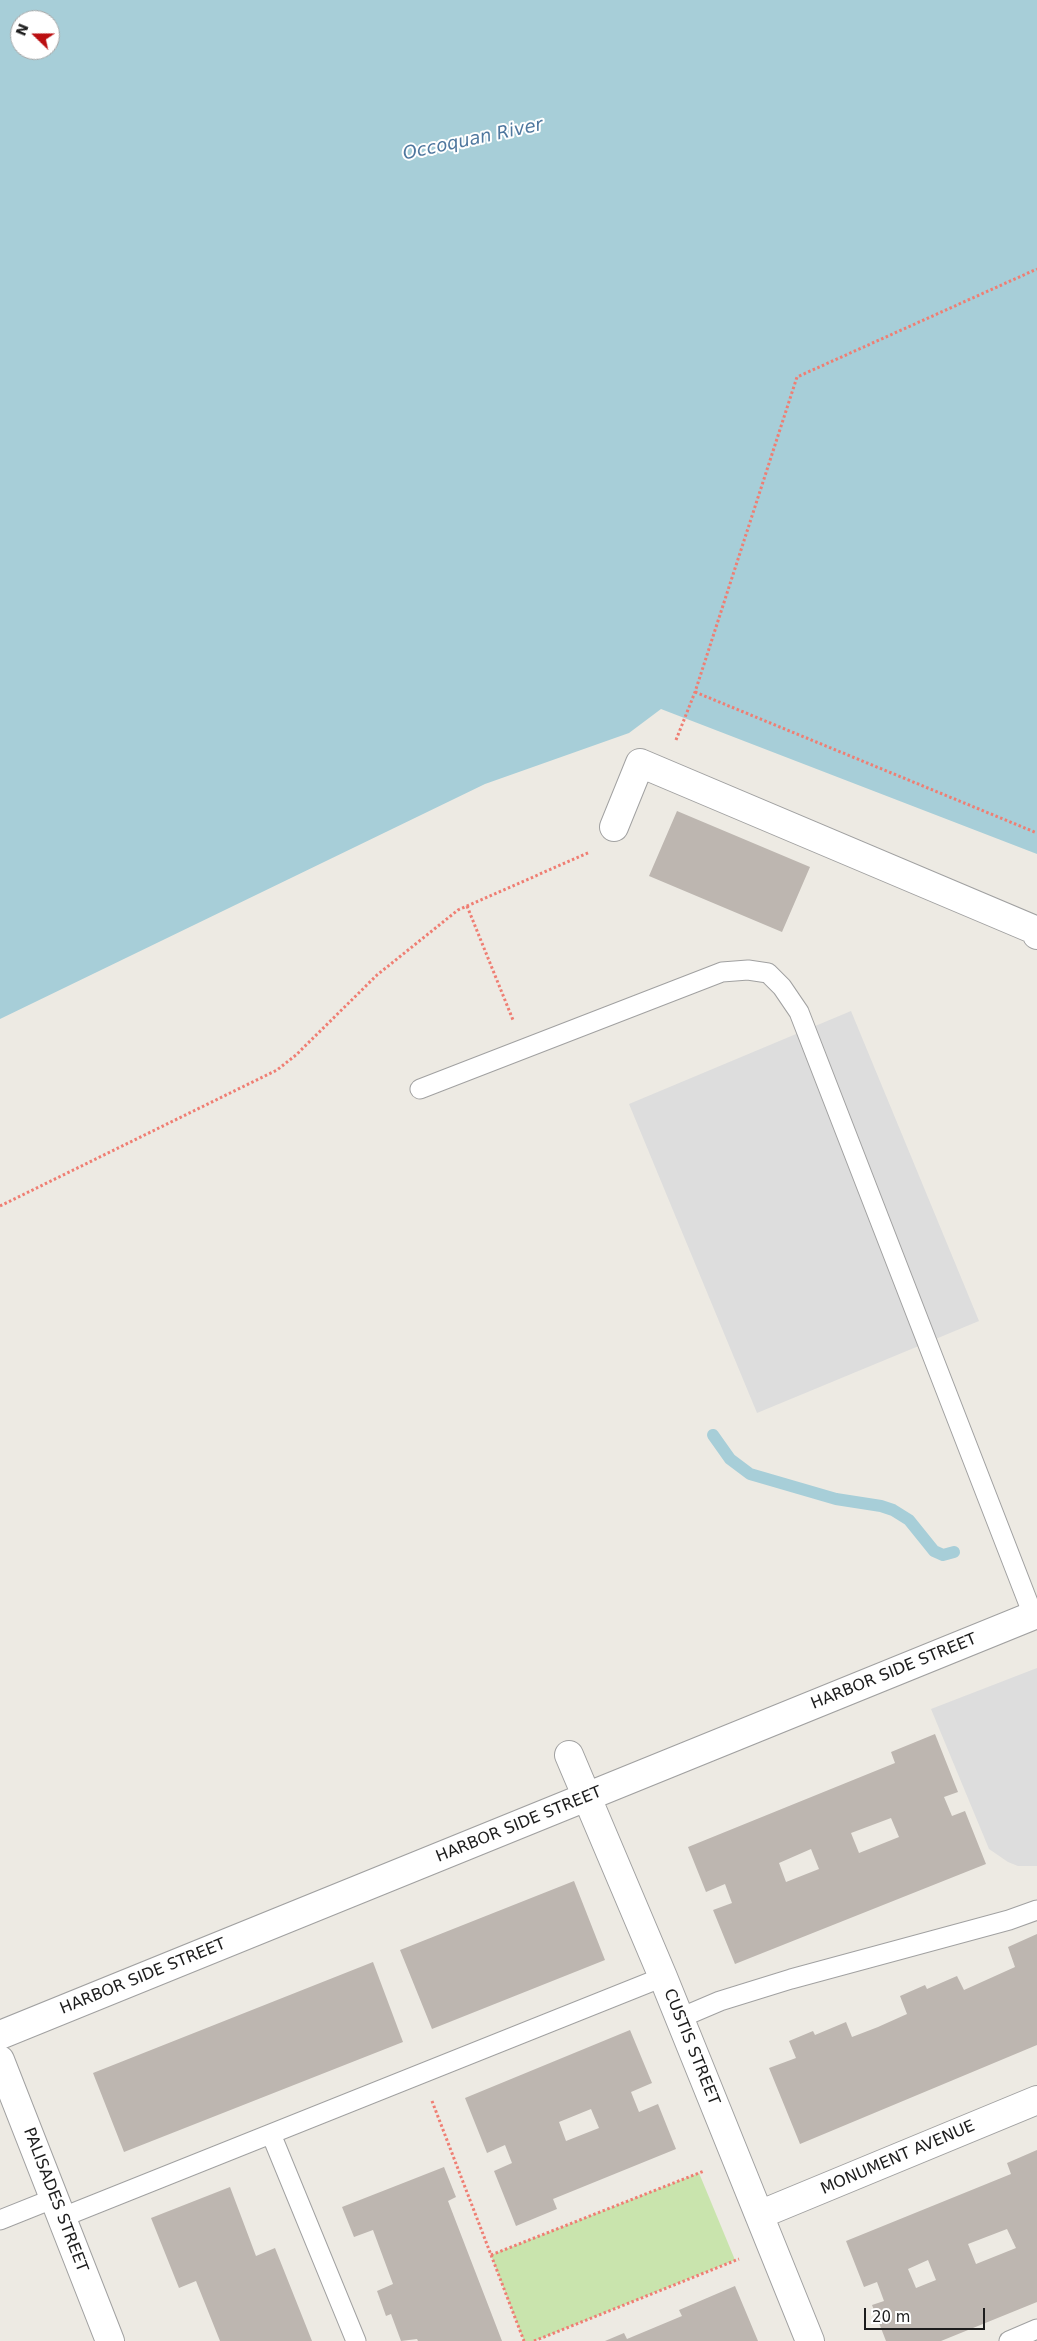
<!DOCTYPE html>
<style>
body{margin:0}
#map{position:relative;width:1037px;height:2341px;overflow:hidden;background:#edeae3;font-family:"DejaVu Sans",sans-serif}
canvas{display:block}
.north{position:absolute;left:10px;top:10px;width:50px;height:50px;box-sizing:border-box;background:#fff;border:1px solid #a5a5a5;border-radius:50%;rotate:292deg;font-size:14px;font-weight:700;line-height:20px;text-align:center;color:#1d1d1d}
.north::after{content:'';display:block;margin:auto;width:18px;height:22px;background:#bb0f11;clip-path:polygon(50% 0,100% 100%,50% 72%,0 100%)}
.scale{position:absolute;left:864px;top:2308px;width:121px;height:22px;box-sizing:border-box;border:2px solid #1d1d1d;border-top:0;padding-left:6px;font-size:15px;line-height:18px;white-space:nowrap;color:#1d1d1d;-webkit-text-stroke:4px #fff;paint-order:stroke}
</style>
<div id="map">
<canvas width="1037" height="2341"></canvas>
<div class="north">N</div>
<div class="scale">20 m</div>
</div>
<script>
const ctx = document.querySelector('canvas').getContext('2d');
ctx.lineJoin = 'round';
function paint(path, color) { ctx.fillStyle = color; ctx.fill(path, 'evenodd'); }
const toPath = rows => new Path2D(rows.map(r => 'M' + r).join(''));
function strokePath(path, color, width, dash) { ctx.strokeStyle = color; ctx.lineWidth = width; ctx.lineCap = dash ? 'butt' : 'round'; ctx.setLineDash(dash || []); ctx.stroke(path); }
function label(font, color, halo, rows, align = 'center') {
  ctx.font = font + ' "DejaVu Sans",sans-serif'; ctx.lineWidth = 4; ctx.setLineDash([]); ctx.textBaseline = 'middle'; ctx.strokeStyle = halo; ctx.fillStyle = color; for (const [text, x, y, turn = 0] of rows) {
    ctx.save(); ctx.translate(x, y); ctx.rotate((+turn || 0) * Math.PI / 180); ctx.textAlign = isNaN(turn) ? turn : align; if (halo) ctx.strokeText(text, 0, 0); ctx.fillText(text, 0, 0); ctx.restore();
  }
}
paint(toPath([
 [699,2173,735,2260,534,2341,524,2341,491,2255]
]), '#c9e4ad');
paint(toPath([
 [851,1011,979,1321,757,1413,629,1104],
 [1037,1668,1037,1866,1018,1866,1008,1862,989,1849,931,1709]
]), '#ddd');
paint(toPath([
 [0,0,1037,0,1037,854,661,709,629,733,485,784,0,1019],
 [20,20,50,20,50,50,20,50]
]), '#a7ced8');
strokePath(toPath([
 [713,1435,730,1459,750,1474,836,1499,881,1506,893,1510,909,1520,934,1551,943,1555,954,1552]
]), '#a7ced8', 12);
paint(toPath([
 [677,811,810,867,782,932,649,876],
 [935,1734,958,1792,944,1797,952,1816,965,1811,986,1864,735,1964,713,1910,732,1903,725,1884,706,1892,688,1847,895,1763,891,1752],
 [891,1818,899,1837,859,1853,851,1833],
 [811,1849,819,1869,786,1882,779,1863],
 [574,1881,605,1960,432,2029,400,1950],
 [1037,1934,1037,2045,800,2144,769,2068,796,2058,789,2041,813,2031,815,2035,846,2022,852,2037,878,2027,907,2014,900,1996,925,1985,927,1989,957,1976,964,1990,1015,1967,1008,1947],
 [373,1962,403,2042,124,2152,93,2073],
 [630,2030,652,2083,631,2092,639,2112,658,2104,676,2149,553,2199,557,2209,516,2226,494,2171,512,2163,505,2145,487,2153,465,2098],
 [591,2109,599,2128,566,2141,559,2122],
 [1037,2150,1037,2302,941,2341,886,2341,872,2305,884,2301,877,2282,864,2287,846,2241,1011,2174,1007,2163],
 [1007,2229,1016,2248,976,2264,968,2244],
 [928,2260,936,2280,916,2288,908,2269],
 [444,2167,456,2197,448,2201,502,2341,418,2341,417,2339,401,2341,391,2314,386,2316,377,2291,393,2284,373,2230,354,2237,342,2207],
 [230,2187,256,2256,275,2248,312,2341,220,2341,196,2281,179,2288,151,2218],
 [735,2286,758,2341,605,2341,624,2333,627,2339,682,2316,679,2310]
]), '#bdb6b0');
const service = toPath([
 [420,1089,722,972,748,970,768,973,782,987,799,1012,1033,1615],
 [680,2018,720,2001,791,1979,1009,1920,1037,1910],
 [271,2134,356,2341],
 [63,2217,663,1977],
 [0,2220,55,2198],
 [1009,2341,1037,2329]
]);
const pedestrian = toPath([
 [614,827,640,763,1035,930,1037,935]
]);
const minor = toPath([
 [569,1755,663,1977,810,2341],
 [0,2035,1037,1614],
 [0,2060,110,2341],
 [759,2215,1037,2100]
]);
strokePath(service, '#a1a1a1', 21);
strokePath(pedestrian, '#a1a1a1', 30);
strokePath(minor, '#a1a1a1', 30);
strokePath(toPath([
 [695,692,1037,833],
 [676,740,695,692,797,377,1037,269],
 [467,906,513,1020],
 [0,1206,277,1070,296,1055,377,975,458,910,590,852],
 [432,2101,524,2341],
 [491,2255,704,2171],
 [534,2341,739,2259]
]), '#ef7e73', 3, [2.5, 2.5]);
strokePath(service, '#fff', 19);
strokePath(pedestrian, '#fff', 28);
strokePath(minor, '#fff', 28);
label('16px', '#1d1d1d', '#fff', [
 ["HARBOR SIDE STREET",894,1672,-22],
 ["HARBOR SIDE STREET",519,1825,-22],
 ["HARBOR SIDE STREET",143,1977,-22],
 ["CUSTIS STREET",691,2047,68],
 ["MONUMENT AVENUE",898,2158,-23],
 ["PALISADES STREET",55,2200,69]
]);
label('italic 18px', '#4e779e', '#fff', [
 ["Occoquan River",473,140,-12]
]);
</script>
